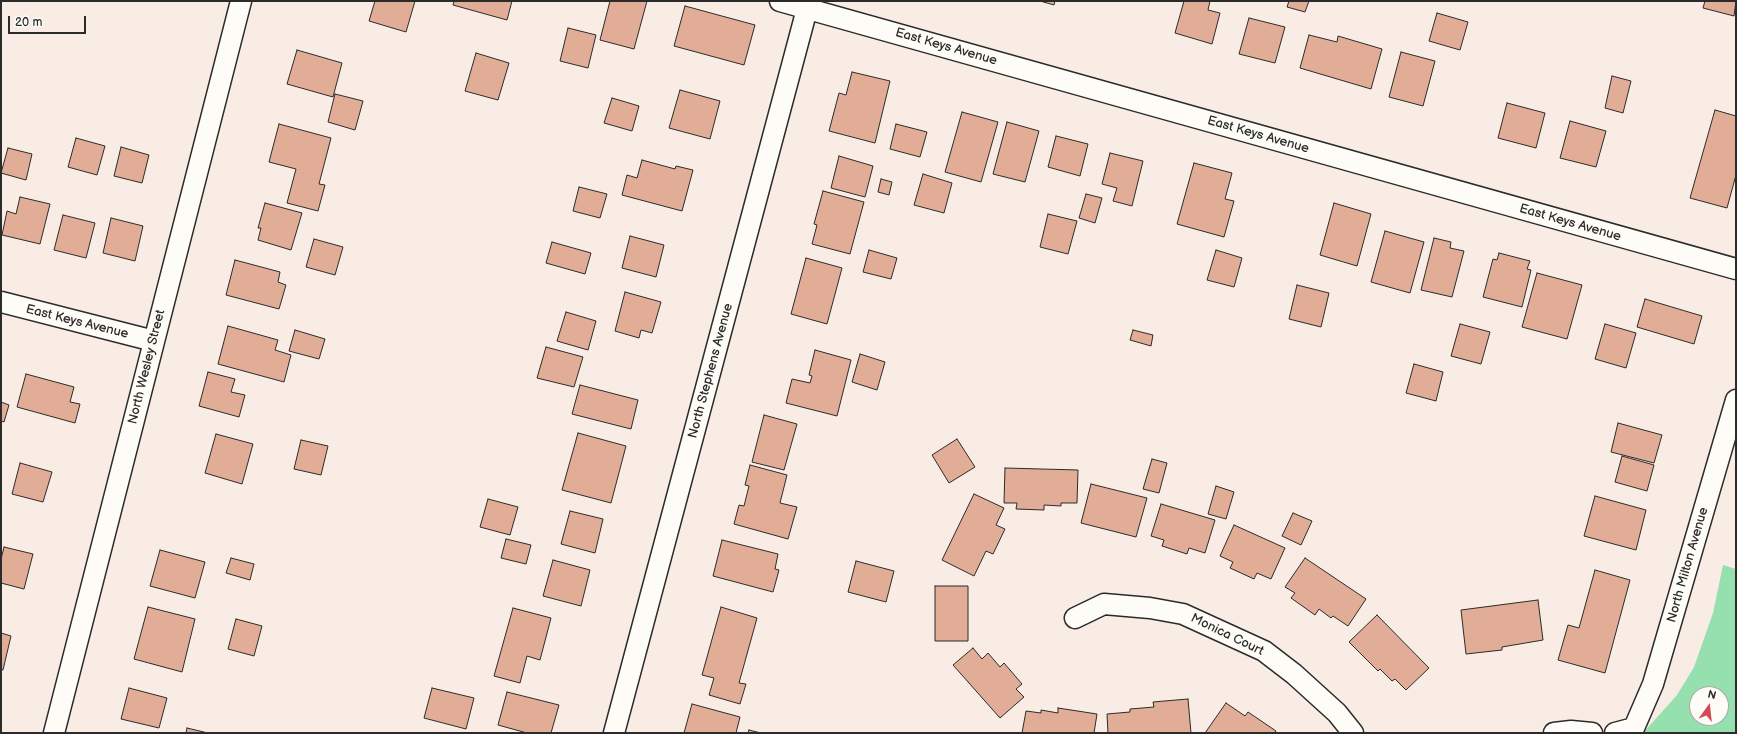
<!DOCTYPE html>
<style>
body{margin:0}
#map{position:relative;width:1737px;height:734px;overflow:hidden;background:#f8ece4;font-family:"Balsamiq Sans",sans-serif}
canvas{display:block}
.frame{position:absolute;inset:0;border:2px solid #2b2b2b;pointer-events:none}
.north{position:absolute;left:1689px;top:686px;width:40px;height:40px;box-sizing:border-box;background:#fdfcf7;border:1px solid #a9a8a5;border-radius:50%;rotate:15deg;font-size:11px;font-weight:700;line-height:16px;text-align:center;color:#2b2b2b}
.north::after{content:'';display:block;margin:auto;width:14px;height:18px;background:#d1495b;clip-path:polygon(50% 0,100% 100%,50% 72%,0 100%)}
.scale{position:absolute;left:8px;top:16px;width:78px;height:18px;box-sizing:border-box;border:2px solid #2b2b2b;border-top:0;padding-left:5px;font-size:12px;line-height:14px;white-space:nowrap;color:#2b2b2b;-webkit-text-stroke:3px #fdfcf7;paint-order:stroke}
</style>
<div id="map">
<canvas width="1737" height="734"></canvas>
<div class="frame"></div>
<div class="north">N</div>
<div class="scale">20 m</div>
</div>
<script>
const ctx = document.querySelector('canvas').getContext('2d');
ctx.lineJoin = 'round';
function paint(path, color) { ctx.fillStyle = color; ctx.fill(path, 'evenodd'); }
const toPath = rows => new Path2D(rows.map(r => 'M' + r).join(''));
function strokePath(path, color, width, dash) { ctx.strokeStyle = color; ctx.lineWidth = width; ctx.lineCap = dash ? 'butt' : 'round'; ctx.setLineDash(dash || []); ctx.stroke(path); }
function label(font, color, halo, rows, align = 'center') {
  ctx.font = font + ' "Balsamiq Sans",sans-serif'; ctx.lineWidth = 4; ctx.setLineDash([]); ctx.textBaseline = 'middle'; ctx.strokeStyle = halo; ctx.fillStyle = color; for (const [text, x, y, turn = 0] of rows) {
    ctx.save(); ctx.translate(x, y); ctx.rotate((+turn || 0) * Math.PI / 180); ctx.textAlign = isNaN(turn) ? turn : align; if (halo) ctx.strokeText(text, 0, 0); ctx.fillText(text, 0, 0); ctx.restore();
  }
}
paint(toPath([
 [1723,565,1736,569,1736,733,1643,733,1677,695,1694,667,1713,613],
 [1697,694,1721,694,1721,718,1697,718]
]), '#96e0af');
const building = toPath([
 [375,1,415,1,406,32,369,21,375,1],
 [454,1,512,1,507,20,453,5,454,1],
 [610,1,647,1,634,49,600,40,610,1],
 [1040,1,1055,1,1054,5,1040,1],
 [1184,1,1210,1,1208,10,1220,13,1212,44,1175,33,1184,1],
 [1289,1,1309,1,1305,12,1287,7,1289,1],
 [1705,1,1736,1,1734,16,1703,8,1705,1],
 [685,6,755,25,744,65,674,46,685,6],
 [1437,13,1468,22,1460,50,1429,41,1437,13],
 [1249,18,1285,27,1275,63,1239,54,1249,18],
 [568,28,596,35,588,68,560,61,568,28],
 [1309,35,1337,42,1338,36,1382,49,1371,89,1300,68,1309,35],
 [297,50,342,63,333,97,287,84,297,50],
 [1401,52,1435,61,1423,106,1389,97,1401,52],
 [476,53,509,63,498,100,465,91,476,53],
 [852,72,890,81,875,143,829,131,839,93,846,95,852,72],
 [1612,76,1631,81,1623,113,1605,108,1612,76],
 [680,90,720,101,710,139,669,128,680,90],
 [335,94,363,101,355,130,328,122,335,94],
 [612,98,639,106,632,131,604,123,612,98],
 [1507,103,1545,113,1536,148,1498,138,1507,103],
 [1715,110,1736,116,1736,175,1727,208,1690,198,1715,110],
 [962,112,998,122,981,182,945,172,962,112],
 [1570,121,1606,131,1596,167,1560,158,1570,121],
 [1007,122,1039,131,1025,182,993,174,1007,122],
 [279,124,331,138,319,184,325,185,318,211,287,203,296,169,269,162,279,124],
 [896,124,927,132,920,157,890,149,896,124],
 [1056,136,1088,144,1080,176,1048,167,1056,136],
 [76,138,105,146,97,175,68,167,76,138],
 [121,147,149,155,142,183,114,176,121,147],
 [8,148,32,154,26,180,1,173,8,148],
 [1110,153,1143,161,1132,206,1113,201,1117,188,1102,184,1110,153],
 [839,156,873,166,865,197,831,188,839,156],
 [642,160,675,169,676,166,693,170,682,211,622,195,627,175,637,178,642,160],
 [1194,163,1232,173,1225,199,1234,201,1224,237,1177,224,1194,163],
 [923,174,952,183,944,213,914,205,923,174],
 [881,179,892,182,889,195,878,192,881,179],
 [579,187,607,194,600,218,573,211,579,187],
 [823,191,864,202,850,254,812,244,817,225,814,224,823,191],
 [1086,194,1102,198,1095,223,1079,218,1086,194],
 [20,197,50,204,40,244,2,235,7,211,16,214,20,197],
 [265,203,302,213,291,250,258,240,261,228,258,228,265,203],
 [1334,203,1371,214,1357,266,1320,255,1334,203],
 [1048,214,1077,221,1068,254,1040,247,1048,214],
 [63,215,95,223,86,258,54,250,63,215],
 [111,218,143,226,135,261,103,253,111,218],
 [1385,231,1424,242,1410,293,1371,282,1385,231],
 [630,236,664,245,656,277,622,268,630,236],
 [1434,238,1451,242,1450,248,1464,251,1452,297,1421,290,1434,238],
 [314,239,343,247,335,275,306,267,314,239],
 [552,242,591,253,585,274,546,263,552,242],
 [869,250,897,258,891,279,863,272,869,250],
 [1216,250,1242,258,1234,287,1207,280,1216,250],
 [1499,253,1530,261,1527,269,1531,270,1522,307,1483,297,1493,259,1497,260,1499,253],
 [806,258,842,268,827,324,791,314,806,258],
 [235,260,280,272,278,282,286,285,279,309,226,295,235,260],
 [1537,273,1582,285,1567,339,1522,327,1537,273],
 [1297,285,1329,293,1321,327,1289,319,1297,285],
 [625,292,661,302,652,333,641,330,639,338,615,331,625,292],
 [1645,299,1702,316,1694,344,1637,327,1645,299],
 [566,312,596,321,588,350,557,341,566,312],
 [1460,324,1490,332,1481,364,1451,356,1460,324],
 [1605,324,1636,333,1626,368,1595,359,1605,324],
 [228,326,278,340,275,350,291,355,284,382,218,364,228,326],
 [295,330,325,339,319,359,289,351,295,330],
 [1133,330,1153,335,1151,346,1130,340,1133,330],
 [546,347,583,357,574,387,537,378,546,347],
 [815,350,851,360,837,416,786,403,792,379,810,383,812,376,809,375,815,350],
 [860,354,885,362,877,390,852,382,860,354],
 [1414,364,1443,372,1436,401,1406,393,1414,364],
 [208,372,235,379,231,392,245,395,239,417,199,406,208,372],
 [26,374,74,387,70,402,80,404,75,423,17,407,26,374],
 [580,385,638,400,631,429,572,414,580,385],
 [1,402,9,405,4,422,1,421,1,402],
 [764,415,797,424,784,470,752,462,764,415],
 [1618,423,1662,435,1654,463,1611,452,1618,423],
 [578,433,626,446,611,503,562,490,578,433],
 [216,434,253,444,242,484,205,473,216,434],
 [957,439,975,467,949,483,932,455,957,439],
 [301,440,328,446,321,475,294,469,301,440],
 [1622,456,1654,465,1647,491,1615,482,1622,456],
 [1152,459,1167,463,1159,493,1143,489,1152,459],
 [20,463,52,472,43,502,12,494,20,463],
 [750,465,787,475,780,503,797,507,788,539,734,524,739,505,744,506,749,486,745,485,750,465],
 [1005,468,1078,470,1077,503,1061,503,1061,506,1044,505,1044,510,1016,509,1017,503,1004,503,1005,468],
 [1091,484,1147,498,1136,537,1081,523,1091,484],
 [1216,486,1234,492,1226,519,1208,514,1216,486],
 [974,494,1004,508,996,525,1005,529,993,554,986,551,974,576,942,560,974,494],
 [1595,496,1646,510,1636,550,1584,536,1595,496],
 [488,499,518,507,510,535,480,527,488,499],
 [1161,504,1215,520,1205,553,1189,548,1187,554,1162,546,1164,540,1151,536,1161,504],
 [570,511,603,519,595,553,561,544,570,511],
 [1293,513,1312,521,1301,545,1282,536,1293,513],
 [1234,525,1285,548,1271,579,1257,573,1254,579,1230,568,1233,562,1220,556,1234,525],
 [506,539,531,545,526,564,501,558,506,539],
 [722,540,778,554,775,569,779,570,773,592,713,576,722,540],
 [4,547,33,554,24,589,1,583,1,559,4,547],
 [160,550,205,562,195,598,150,586,160,550],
 [231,558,254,564,250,580,226,573,231,558],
 [1305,558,1366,599,1348,626,1333,616,1331,618,1319,609,1315,615,1291,598,1295,593,1285,587,1305,558],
 [553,560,590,570,581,606,543,596,553,560],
 [856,561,894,571,886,602,848,592,856,561],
 [1595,570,1630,580,1605,673,1558,660,1568,625,1579,628,1595,570],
 [935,586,968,586,968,641,935,641,935,586],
 [1538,600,1543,640,1502,647,1502,650,1466,654,1461,610,1538,600],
 [148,607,195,619,182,672,134,659,148,607],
 [721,607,757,618,739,683,746,684,740,704,709,695,714,678,702,675,721,607],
 [513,608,551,618,540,660,527,656,520,683,494,676,513,608],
 [1377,615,1429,668,1406,690,1395,679,1392,681,1380,669,1378,671,1349,642,1377,615],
 [236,619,262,626,254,656,228,649,236,619],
 [1,633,11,636,3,670,1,670,1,633],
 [973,648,982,659,988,653,1000,667,1004,663,1022,684,1016,689,1024,697,1000,718,953,665,973,648],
 [129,688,167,698,159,728,121,719,129,688],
 [432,688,474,698,466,729,424,718,432,688],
 [507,692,559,705,551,733,527,733,498,725,507,692],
 [1188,699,1191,733,1108,733,1107,714,1130,712,1130,709,1154,707,1153,702,1188,699],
 [1226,703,1245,716,1248,712,1276,731,1275,733,1205,733,1226,703],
 [692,704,740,717,736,733,684,733,692,704],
 [1058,708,1097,714,1094,733,1022,733,1026,711,1041,713,1041,710,1058,713,1058,708],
 [187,728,208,733,186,733,187,728],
 [749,730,761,733,748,733,749,730]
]);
paint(building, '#e2ad97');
strokePath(building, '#2b2b2b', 1);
const minor = toPath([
 [780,1,1736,269],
 [1,302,154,341],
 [1075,618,1104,604,1150,608,1183,614,1264,651,1294,674,1337,713,1353,733],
 [54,733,241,1],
 [614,733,807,9],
 [1554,733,1571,731,1592,733],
 [1615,733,1634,728,1653,684,1736,400]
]);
strokePath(minor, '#2b2b2b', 23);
strokePath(minor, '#fdfcf7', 20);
label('13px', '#2b2b2b', '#fdfcf7', [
 ["East Keys Avenue",946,47,16],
 ["East Keys Avenue",1258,135,16],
 ["East Keys Avenue",1570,223,16],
 ["East Keys Avenue",77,322,14],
 ["North Wesley Street",147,367,-76],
 ["North Stephens Avenue",711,371,-75],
 ["North Milton Avenue",1688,565,-74],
 ["Monica Court",1227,635,26]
]);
</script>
